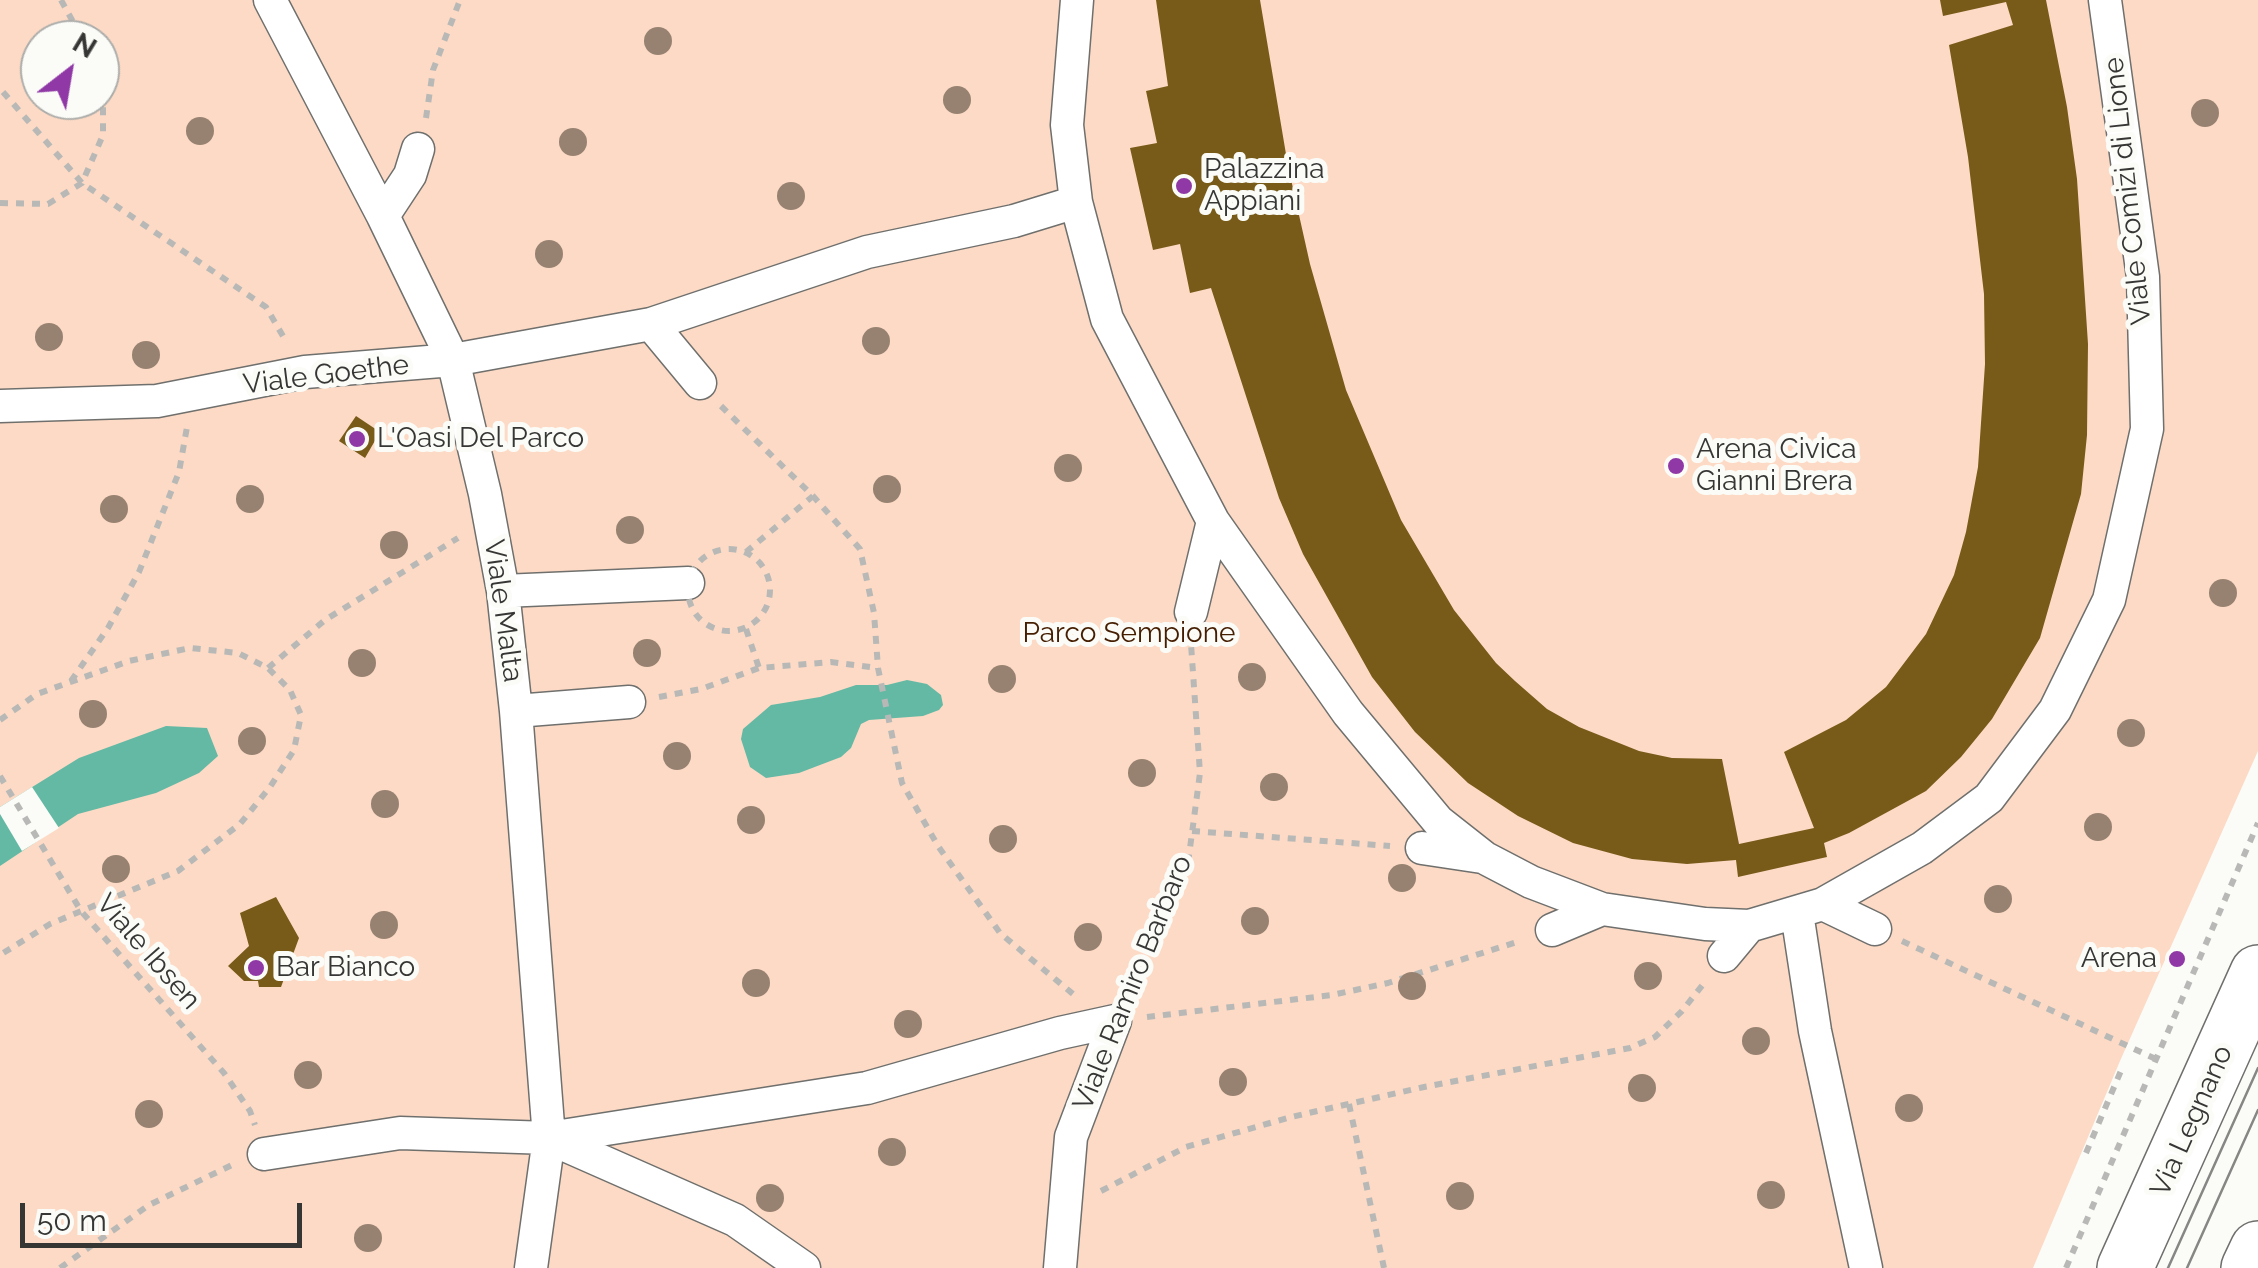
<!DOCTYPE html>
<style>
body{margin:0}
#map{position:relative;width:2258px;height:1268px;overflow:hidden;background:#fbfcf8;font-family:Raleway,sans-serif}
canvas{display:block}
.north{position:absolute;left:20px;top:20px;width:100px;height:100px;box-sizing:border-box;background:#fbfcf8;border:2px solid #acadaa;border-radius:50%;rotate:31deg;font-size:28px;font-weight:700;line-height:40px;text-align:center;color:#363735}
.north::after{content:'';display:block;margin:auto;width:35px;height:45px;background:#9039a6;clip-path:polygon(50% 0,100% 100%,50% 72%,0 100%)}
.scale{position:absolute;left:20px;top:1203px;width:282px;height:45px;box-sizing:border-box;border:5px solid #363735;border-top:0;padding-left:12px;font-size:30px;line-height:35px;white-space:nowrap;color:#363735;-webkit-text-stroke:8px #fbfcf8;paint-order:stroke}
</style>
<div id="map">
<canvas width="2258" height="1268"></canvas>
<div class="north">N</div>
<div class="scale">50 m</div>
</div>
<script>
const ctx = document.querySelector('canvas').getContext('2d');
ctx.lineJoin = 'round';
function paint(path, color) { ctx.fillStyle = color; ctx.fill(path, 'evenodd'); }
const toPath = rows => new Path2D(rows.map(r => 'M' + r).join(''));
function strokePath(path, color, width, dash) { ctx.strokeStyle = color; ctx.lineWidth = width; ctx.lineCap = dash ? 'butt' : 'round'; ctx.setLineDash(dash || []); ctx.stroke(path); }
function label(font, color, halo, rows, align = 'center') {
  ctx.font = font + ' Raleway,sans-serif'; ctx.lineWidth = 10; ctx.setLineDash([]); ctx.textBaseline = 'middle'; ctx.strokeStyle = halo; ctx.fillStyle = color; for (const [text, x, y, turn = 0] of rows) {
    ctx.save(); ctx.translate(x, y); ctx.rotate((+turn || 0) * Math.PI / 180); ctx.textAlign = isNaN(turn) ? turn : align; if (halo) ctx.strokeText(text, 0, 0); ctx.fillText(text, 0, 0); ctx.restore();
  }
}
paint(toPath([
 [0,0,2258,0,2258,751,2120,1061,2033,1268,0,1268],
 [40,40,100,40,100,100,40,100]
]), '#fddac5');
paint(toPath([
 [907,680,927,684,941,695,943,705,939,710,923,716,869,720,861,724,851,748,841,757,799,773,766,778,750,767,741,739,743,729,771,705,820,697,856,685,887,685],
 [166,726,207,728,218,756,199,773,156,793,78,814,0,866,0,807,79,758]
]), '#64b9a5');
paint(toPath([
 [32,787,59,828,22,851,0,814,0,807]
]), '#fbfcf8');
paint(toPath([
 [1156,0,1260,0,1288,166,1310,264,1346,390,1401,520,1454,610,1496,663,1515,681,1547,709,1579,727,1639,751,1672,758,1722,759,1739,844,1814,828,1784,752,1846,720,1886,687,1926,634,1954,575,1966,532,1978,467,1985,364,1984,294,1968,157,1949,45,2013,25,2006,2,1943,16,1940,0,2046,0,2067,107,2077,179,2088,344,2087,435,2081,494,2040,638,1992,719,1961,757,1926,791,1849,833,1824,843,1827,857,1738,877,1736,860,1687,864,1632,859,1573,843,1518,816,1468,783,1415,732,1372,677,1303,554,1279,498,1211,288,1190,293,1180,244,1153,250,1130,148,1157,143,1146,91,1168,86],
 [356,416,380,432,365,458,339,441],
 [276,897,299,938,281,987,259,987,258,981,244,981,228,966,249,946,240,913]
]), '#785b19');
const pedestrian = toPath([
 [270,0,383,216,453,360,485,494,503,591,516,711,549,1138,531,1268],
 [1077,0,1067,125,1076,202,1107,319,1213,521,1348,713,1438,821,1485,858,1531,882,1602,909,1705,924,1749,926,1823,904,1922,848,1989,798,2055,710,2109,600,2147,429,2143,277,2105,0],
 [383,216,410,175,418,149],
 [651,324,700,383],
 [0,406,157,401,305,372,453,360,651,324,867,252,1014,221,1076,202],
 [503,591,688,583],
 [1191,612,1213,521],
 [516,711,629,702],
 [1422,848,1482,857],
 [1823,904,1875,929],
 [1797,913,1815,1031,1866,1268],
 [1552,930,1602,909],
 [1724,956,1749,926],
 [549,1138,735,1220,804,1268],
 [264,1154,400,1133,549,1138,867,1088,1060,1033,1115,1021],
 [1060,1268,1071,1137,1115,1021]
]);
const tertiary = toPath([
 [2125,1268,2258,973],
 [2249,1268,2258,1249]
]);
strokePath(pedestrian, '#6f706d', 35);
strokePath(tertiary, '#6f706d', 58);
strokePath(toPath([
 [61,0,83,40],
 [3,92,82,183,266,307,287,343],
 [426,118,433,70,460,0],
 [0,203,48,204,82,183,103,135,103,82,100,75],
 [721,406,813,496,860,549,874,613,878,668,902,783,938,846,1000,933,1073,994],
 '688 590a41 41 0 1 1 82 0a41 41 0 1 1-82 0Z',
 [746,552,813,496],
 [746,629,759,668],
 [268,668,325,620,458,538],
 [71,681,108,628,139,572,179,472,187,427],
 [659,697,701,689,759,668,831,662,878,668],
 [0,720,37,694,129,661,190,648,238,653,268,668,290,690,301,715,294,750,270,787,240,824,178,871,50,924,0,955],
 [0,776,81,911,224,1073,250,1111,255,1125],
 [1192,831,1390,846],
 [1902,941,2158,1060],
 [1128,993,1188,863,1200,773,1191,644],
 [1147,1017,1332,995,1388,983,1520,941],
 [1349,1104,1384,1268],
 [2086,1153,2123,1066],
 [1101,1191,1186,1147,1291,1117,1424,1087,1630,1048,1655,1037,1682,1011,1705,982],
 [60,1268,149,1205,234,1164],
 [2066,1268,2258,823]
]), '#b8b9b6', 6, [8, 8]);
strokePath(pedestrian, '#fff', 32);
strokePath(tertiary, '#fff', 55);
strokePath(toPath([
 [2168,1268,2258,1068],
 [2187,1268,2258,1110]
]), '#868784', 2.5);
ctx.fillStyle = '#978271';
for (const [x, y] of [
 [658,41],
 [957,100],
 [2205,113],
 [200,131],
 [573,142],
 [791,196],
 [549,254],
 [49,337],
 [876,341],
 [146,355],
 [1068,468],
 [887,489],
 [250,499],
 [114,509],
 [630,530],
 [394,545],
 [2223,593],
 [647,653],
 [362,663],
 [1252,677],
 [1002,679],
 [93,714],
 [2131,733],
 [252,741],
 [677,756],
 [1142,773],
 [1274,787],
 [385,804],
 [751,820],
 [2098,827],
 [1003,839],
 [116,869],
 [1402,878],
 [1998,899],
 [1255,921],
 [384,925],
 [1088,937],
 [1648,976],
 [756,983],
 [1412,986],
 [908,1024],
 [1756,1041],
 [308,1075],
 [1233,1082],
 [1642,1088],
 [1909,1108],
 [149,1114],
 [892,1152],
 [1771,1195],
 [1460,1196],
 [770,1198],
 [368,1238]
]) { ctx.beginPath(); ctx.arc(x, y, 14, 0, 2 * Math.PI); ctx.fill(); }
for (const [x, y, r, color] of [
 [1184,186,10,"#9039a6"],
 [357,439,10,"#9039a6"],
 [1676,466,10,"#9039a6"],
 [2177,959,10,"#9039a6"],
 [256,968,10,"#9039a6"]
]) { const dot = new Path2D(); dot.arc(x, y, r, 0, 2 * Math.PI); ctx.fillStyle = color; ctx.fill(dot); strokePath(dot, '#fbfcf8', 4); }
label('28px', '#363735', '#fbfcf8', [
 ["Palazzina",1204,170],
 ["Appiani",1204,202],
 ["L'Oasi Del Parco",377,439],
 ["Arena Civica",1696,450],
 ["Gianni Brera",1696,482],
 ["Arena",2157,959,"right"],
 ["Bar Bianco",276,968]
], 'left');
label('28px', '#363735', '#fbfcf8', [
 ["Viale Comizi di Lione",2128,191,-96],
 ["Viale Goethe",326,375,-7],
 ["Viale Malta",503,611,82],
 ["Viale Ibsen",148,952,49],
 ["Viale Ramiro Barbaro",1133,983,-68],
 ["Via Legnano",2192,1121,-66]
]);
label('28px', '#451e02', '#fbfcf8', [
 ["Parco Sempione",1129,634]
]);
</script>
